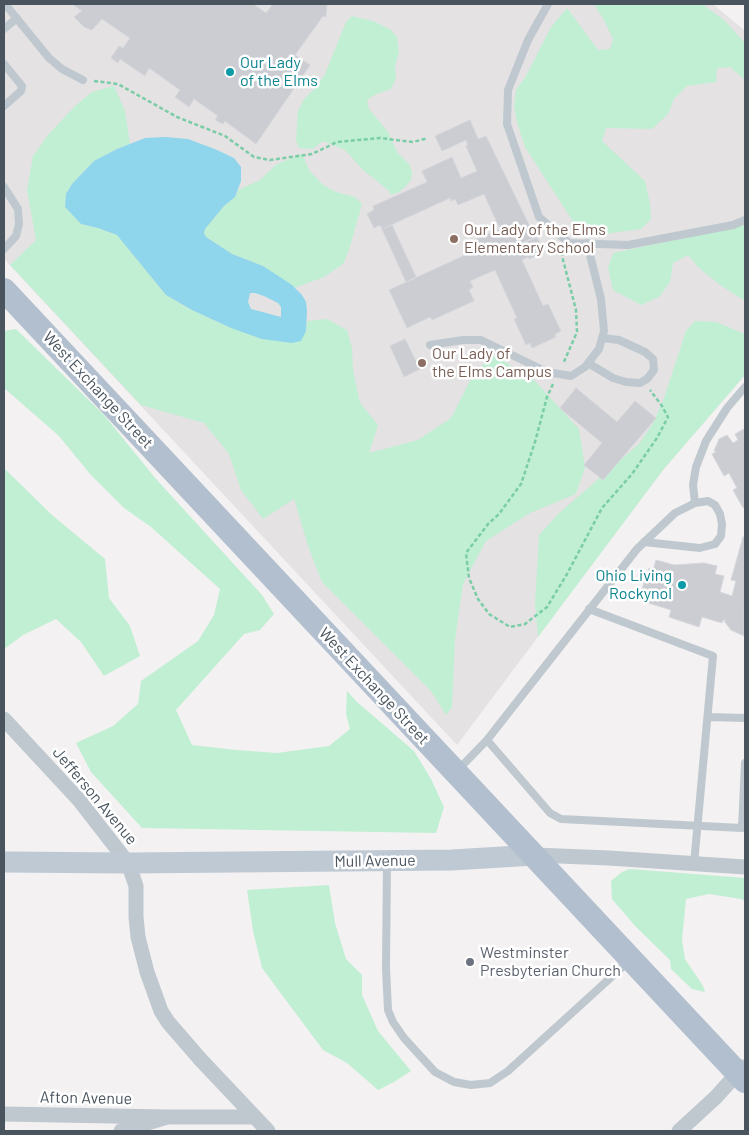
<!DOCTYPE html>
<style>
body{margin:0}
#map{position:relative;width:749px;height:1135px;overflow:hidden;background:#f3f1f1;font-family:Barlow,sans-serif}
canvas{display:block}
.frame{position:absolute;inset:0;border:5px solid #49545e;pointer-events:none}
</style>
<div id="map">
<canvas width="749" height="1135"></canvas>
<div class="frame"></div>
</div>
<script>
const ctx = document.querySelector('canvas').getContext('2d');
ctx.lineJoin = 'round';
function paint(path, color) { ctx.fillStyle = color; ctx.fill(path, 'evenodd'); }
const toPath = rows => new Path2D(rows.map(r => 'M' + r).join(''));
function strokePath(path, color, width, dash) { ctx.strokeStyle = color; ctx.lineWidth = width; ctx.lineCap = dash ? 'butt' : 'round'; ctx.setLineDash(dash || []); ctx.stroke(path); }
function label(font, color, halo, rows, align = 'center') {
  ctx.font = font + ' Barlow,sans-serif'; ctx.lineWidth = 5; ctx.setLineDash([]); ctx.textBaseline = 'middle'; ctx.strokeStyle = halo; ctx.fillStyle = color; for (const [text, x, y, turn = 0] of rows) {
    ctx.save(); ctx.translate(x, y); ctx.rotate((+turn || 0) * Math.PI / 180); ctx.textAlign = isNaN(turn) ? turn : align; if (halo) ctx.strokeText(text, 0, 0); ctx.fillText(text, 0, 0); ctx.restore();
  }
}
paint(toPath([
 [4,4,713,4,745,31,745,375,663,470,457,745,4,259]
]), '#e4e2e3');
paint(toPath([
 [594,4,702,4,724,20,745,43,745,80,730,67,717,68,716,82,687,86,674,99,668,114,652,129,606,128,602,141,645,181,650,203,651,219,641,229,604,234,578,229,525,147,517,122,514,107,516,90,526,76,551,27,567,8,598,50,610,49,613,39,605,22],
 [352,16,373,21,391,30,397,37,399,52,395,66,396,78,391,89,374,95,367,100,369,109,388,132,397,152,409,164,412,172,411,180,405,187,399,192,391,195,388,190,363,170,345,150,323,141,313,149,299,148,296,140,298,111,304,99,317,86,325,74,346,22],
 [114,86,125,111,130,144,117,149,94,161,72,184,66,194,65,207,81,224,98,228,117,235,166,295,192,310,231,328,306,331,307,321,327,319,347,330,352,348,353,370,360,403,378,425,369,453,418,440,451,418,472,377,492,354,534,380,579,429,585,467,576,494,530,513,486,541,463,584,455,640,452,707,446,715,431,691,322,582,309,549,294,499,263,519,241,490,229,454,204,423,141,405,10,265,36,240,27,190,33,156,48,135,75,106,92,92],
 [302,154,309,170,323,185,336,192,355,197,362,204,349,250,343,264,324,277,294,288,263,266,232,254,206,237,204,233,205,229,224,206,235,197,238,190,260,180,277,164],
 [745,225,745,301,720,285,699,268,688,255,673,263,670,282,659,297,641,305,613,290,608,268,613,253],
 [695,321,716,322,745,334,745,375,663,470,538,637,535,603,539,535,558,514,639,444,653,423,663,401,686,331],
 [16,329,104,415,156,479,262,595,274,614,260,630,244,634,176,710,192,745,236,750,277,753,329,746,350,729,346,714,347,691,357,702,414,751,431,779,444,807,436,833,142,828,91,772,76,743,113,726,138,704,141,681,198,641,214,615,220,589,151,527,124,508,90,474,59,436,4,388,4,331],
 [4,468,52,515,105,559,109,598,130,626,140,656,104,676,81,642,56,619,23,635,4,649],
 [630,869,745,878,745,901,741,899,709,894,686,899,682,940,685,959,703,986,705,992,692,989,671,969,670,960,636,927,612,899,611,881,622,872],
 [329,885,335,923,346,959,362,975,362,995,378,1031,411,1071,394,1082,378,1090,347,1063,323,1050,262,968,253,931,247,890]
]), '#c1efd4');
paint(toPath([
 [165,137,188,139,217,150,234,158,241,167,241,181,235,197,224,206,205,229,204,233,206,237,232,254,263,266,292,285,302,295,306,302,307,311,306,331,301,341,292,343,262,339,231,328,192,310,166,295,117,235,98,228,81,224,65,207,66,194,72,184,94,161,117,149,145,138],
 [250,293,255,293,264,296,278,303,281,307,281,317,251,309,248,302]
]), '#8fd5eb');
const building = toPath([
 [72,4,253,4,266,13,273,4,327,4,326,17,323,16,295,55,310,65,256,144,225,121,223,124,215,120,218,116,194,99,189,107,175,97,180,90,149,68,145,76,120,59,118,63,111,58,119,46,123,48,130,38,102,19,92,30,84,27,74,17,82,11,72,4],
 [470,120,478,139,486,136,535,237,519,244,521,248,524,247,522,244,537,237,544,252,529,259,528,257,522,260,543,306,548,304,561,331,555,334,556,337,532,348,530,343,526,345,514,319,517,318,495,270,470,281,473,287,469,290,474,301,432,320,430,317,407,328,389,290,474,251,473,248,477,246,474,240,500,229,484,194,458,205,455,199,451,201,450,198,382,229,380,225,374,228,367,214,374,210,373,206,427,182,422,171,452,157,461,178,477,171,466,146,468,145,466,140,442,151,435,136,470,120],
 [392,225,416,277,406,282,382,229,392,225],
 [405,339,420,369,404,377,390,346,405,339],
 [576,388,617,422,635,401,656,418,603,480,584,465,602,443,560,408,576,388],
 [744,429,745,432,745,507,743,508,733,490,737,488,729,473,724,476,712,454,716,452,714,451,719,439,727,435,733,443,738,440,735,434,744,429],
 [743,537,745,538,744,636,731,630,724,621,726,620,723,620,722,623,702,617,699,627,669,617,671,610,645,602,648,592,642,589,649,568,653,570,656,560,674,565,704,563,717,566,715,574,724,576,720,592,732,596,736,581,731,580,743,537]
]);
paint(building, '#cbcdd3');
strokePath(building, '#d5d7dc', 1);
strokePath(toPath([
 [94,81,118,84,177,117,225,136,254,157,270,160,312,154,337,142,380,138,413,142,428,138],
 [561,252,576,310,577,332,563,364],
 [553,384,547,397,535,442,521,484,499,514,488,524,466,553,469,578,478,599,489,614,510,627,525,624,547,607,567,574,602,508,632,474,657,438,668,417,662,406,650,390]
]), '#7acda6', 2.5, [4, 2.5]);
strokePath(toPath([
 [5,4,49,58,62,69,83,80],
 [548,4,528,40,508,90,507,124,539,217,569,243,628,245,733,225,745,220],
 [4,29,17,18],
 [4,64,22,86,21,91,4,106],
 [4,187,18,209,19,224,16,236,4,249],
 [430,345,463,340,481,340,547,372,571,376,585,367,599,349,604,331,601,299,587,243],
 [588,363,613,378,626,382,640,383,647,379,654,370,653,359,645,352,619,340,602,338],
 [695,503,693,485,696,467,706,441,727,408,745,387],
 [589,609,713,656,694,864],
 [708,717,745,718],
 [487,740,550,813,561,819,742,828,745,763],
 [457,771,487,740,637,549,675,513,695,503,708,501,715,505,720,514,722,524,721,536,715,544,700,548,644,542],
 [387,863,386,968,388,1010,393,1022,404,1038,435,1072,454,1082,471,1085,490,1083,508,1071,629,961]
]), '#bfc8cf', 8);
strokePath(toPath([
 [4,719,79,800,128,863,136,886,136,917,138,937,147,972,161,1011,168,1022,200,1059,268,1131],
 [535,855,609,858,745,867],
 [4,1114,167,1117],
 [121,1131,167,1117,255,1117],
 [679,1131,716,1097,743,1067]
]), '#bfc8cf', 15);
strokePath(toPath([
 [4,862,128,863,452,860,535,855]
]), '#bfc9d4', 21);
strokePath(toPath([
 [4,290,745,1081]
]), '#b2bfcf', 24);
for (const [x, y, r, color] of [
 [230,72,5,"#0f9aa8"],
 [454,239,5,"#8d6e63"],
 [422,363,5,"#8d6e63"],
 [682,585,5,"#0f9aa8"],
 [470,962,5,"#6b7280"]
]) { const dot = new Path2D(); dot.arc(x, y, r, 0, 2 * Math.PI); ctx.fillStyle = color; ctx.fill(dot); strokePath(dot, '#fff', 2); }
label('16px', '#0d838f', '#fff', [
 ["Our Lady",240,63],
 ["of the Elms",240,81],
 ["Ohio Living",672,576,"right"],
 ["Rockynol",672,594,"right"]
], 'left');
label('16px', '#785e54', '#fff', [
 ["Our Lady of the Elms",464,230],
 ["Elementary School",464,248],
 ["Our Lady of",432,354],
 ["the Elms Campus",432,372]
], 'left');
label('16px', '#49545e', '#fff', [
 ["West Exchange Street",98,390,47],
 ["West Exchange Street",374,686,47],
 ["Jefferson Avenue",95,796,50],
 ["Mull Avenue",375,861,-1],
 ["Afton Avenue",86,1098,1]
]);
label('16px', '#5b616d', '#fff', [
 ["Westminster",480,953],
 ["Presbyterian Church",480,971]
], 'left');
</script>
